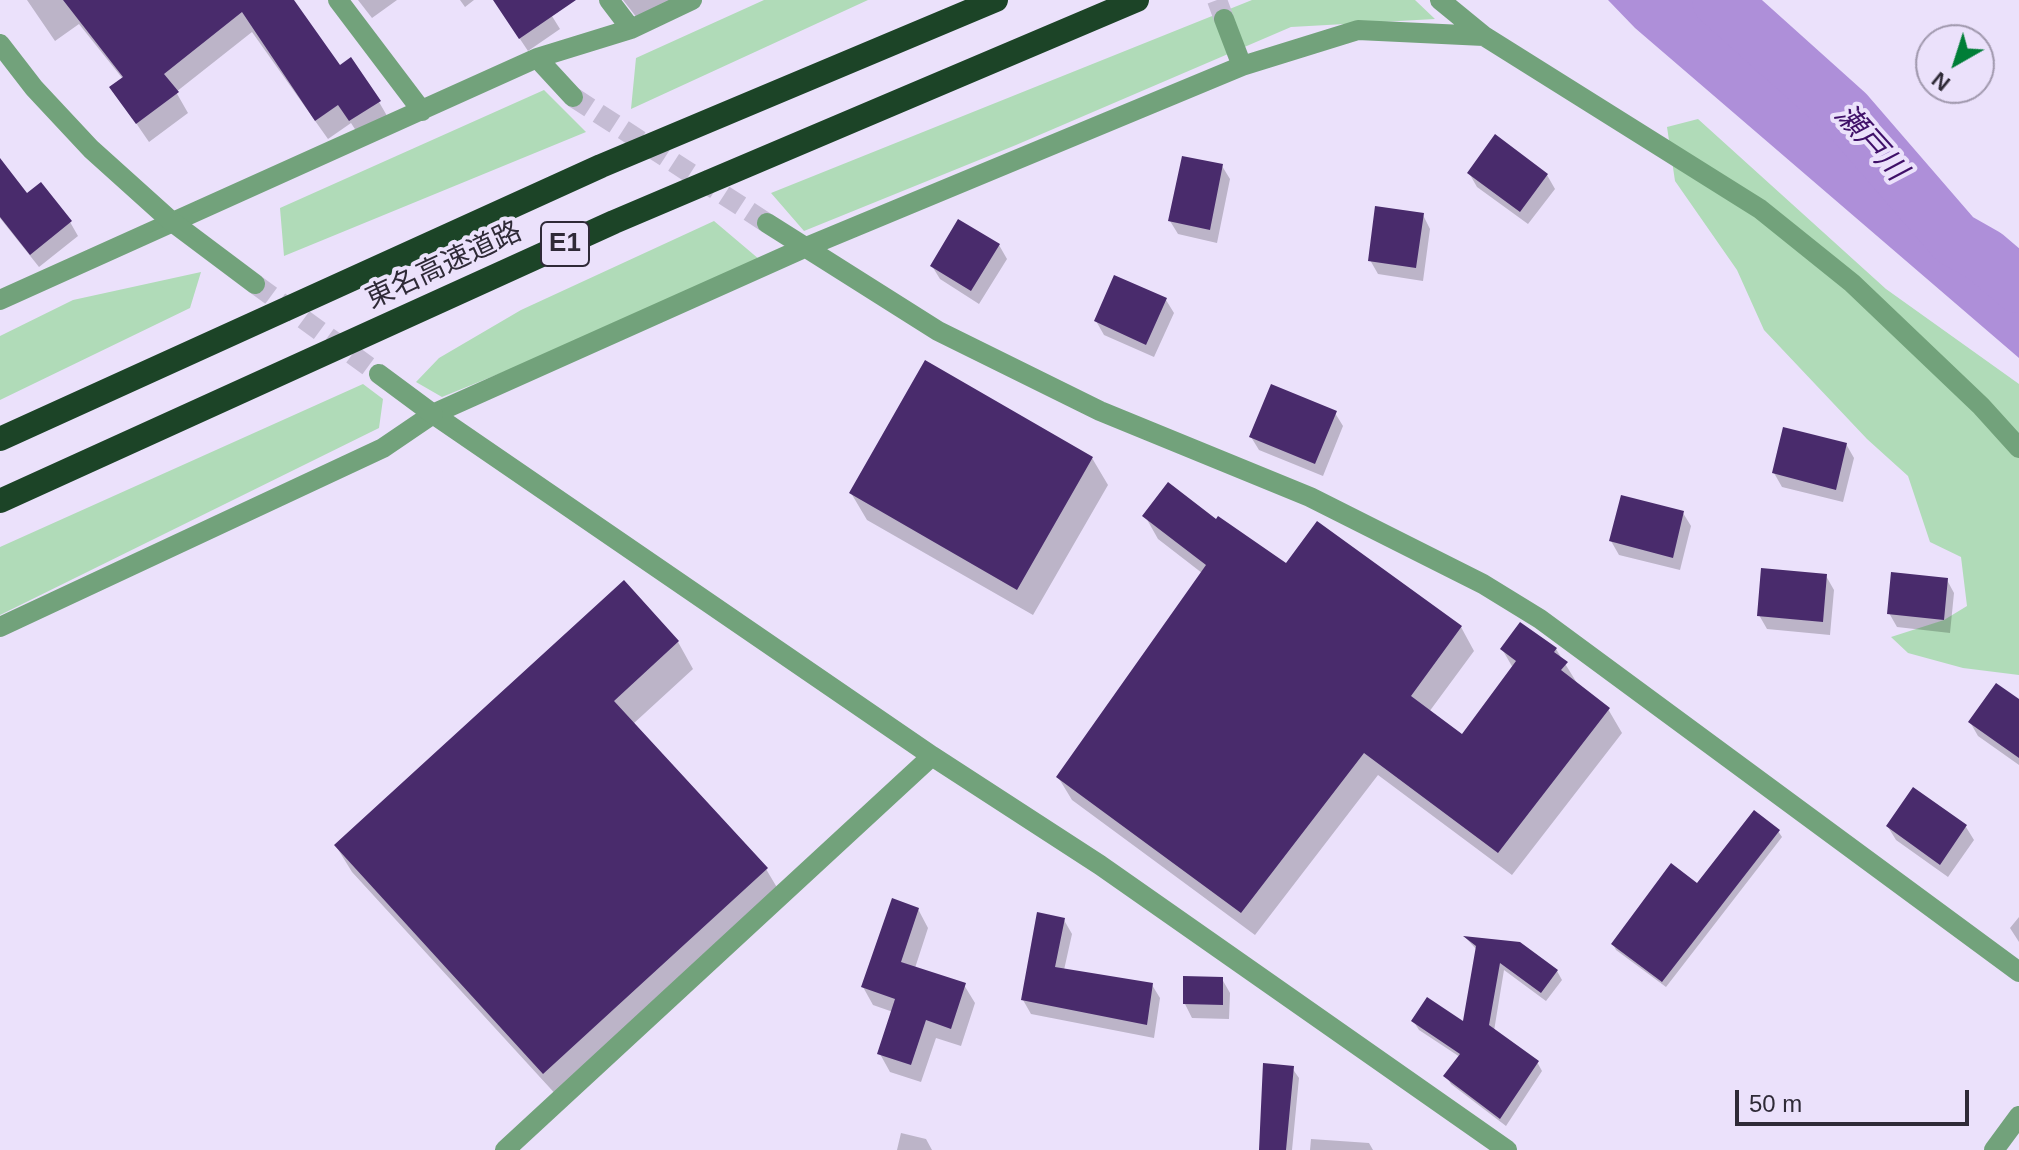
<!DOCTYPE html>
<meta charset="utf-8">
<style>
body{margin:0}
#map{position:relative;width:2019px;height:1150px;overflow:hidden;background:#ebe1fb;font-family:Arial,sans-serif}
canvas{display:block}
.north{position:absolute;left:1915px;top:24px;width:80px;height:80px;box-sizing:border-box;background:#ebe1fb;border:2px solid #a098ad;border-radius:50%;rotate:219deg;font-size:22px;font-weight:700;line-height:32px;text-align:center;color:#2f2a37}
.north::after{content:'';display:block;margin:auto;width:28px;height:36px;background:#007e37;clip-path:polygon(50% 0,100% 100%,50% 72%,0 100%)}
.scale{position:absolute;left:1735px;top:1090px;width:234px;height:36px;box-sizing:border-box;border:4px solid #2f2a37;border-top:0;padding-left:10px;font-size:24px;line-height:28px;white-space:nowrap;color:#2f2a37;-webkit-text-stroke:6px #ebe1fb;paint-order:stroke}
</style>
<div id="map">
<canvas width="2019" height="1150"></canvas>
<div class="north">N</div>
<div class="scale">50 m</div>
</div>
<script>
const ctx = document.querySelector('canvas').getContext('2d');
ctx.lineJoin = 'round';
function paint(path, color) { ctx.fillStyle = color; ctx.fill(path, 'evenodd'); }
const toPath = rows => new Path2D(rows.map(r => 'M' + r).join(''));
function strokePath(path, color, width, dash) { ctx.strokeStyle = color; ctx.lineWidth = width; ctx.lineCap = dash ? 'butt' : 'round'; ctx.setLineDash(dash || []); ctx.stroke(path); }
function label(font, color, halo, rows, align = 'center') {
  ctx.font = font + ' Arial,"Noto Sans JP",sans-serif'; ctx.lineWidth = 8; ctx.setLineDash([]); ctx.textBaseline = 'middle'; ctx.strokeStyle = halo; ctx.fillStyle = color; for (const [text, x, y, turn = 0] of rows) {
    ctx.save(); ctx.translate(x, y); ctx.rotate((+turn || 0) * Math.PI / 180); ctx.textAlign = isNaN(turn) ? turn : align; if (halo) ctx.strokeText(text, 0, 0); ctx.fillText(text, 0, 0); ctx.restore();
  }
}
paint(toPath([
 [764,0,868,0,631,109,636,58],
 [1252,0,1415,0,1435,19,1291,27,1016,145,804,231,771,193],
 [544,90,586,132,284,256,280,208],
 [1698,119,1886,289,2019,384,2019,675,1963,668,1908,653,1891,637,1944,620,1967,606,1961,557,1930,542,1908,476,1867,439,1764,330,1737,270,1675,181,1667,127],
 [714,221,766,265,442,397,416,382,439,358,521,310],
 [201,272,190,308,0,400,0,336,73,300],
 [363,384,383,399,379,428,0,615,0,547]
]), '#b0dbb8');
paint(toPath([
 [1608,0,1714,0,1800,90,1955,239,2019,290,2019,358,1635,28]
]), '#ae8fd9');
paint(toPath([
 [27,0,292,0,340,68,379,102,390,121,362,140,351,123,328,139,252,32,176,92,188,113,149,142,112,88,123,79,79,24,55,41],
 [358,0,397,0,372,18],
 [460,0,474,0,465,7],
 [494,0,542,0,560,29,528,51],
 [623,0,694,0,641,23],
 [0,161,27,196,70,222,78,236,39,267,0,218],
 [1222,166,1230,179,1217,243,1178,234,1170,221],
 [1469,173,1547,175,1555,189,1528,224,1477,187],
 [1423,215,1430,229,1423,281,1378,274,1370,260],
 [999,245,1007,259,979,304,940,279,932,266],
 [1166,300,1174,313,1154,357,1104,335,1096,321],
 [1335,413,1343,426,1323,476,1259,450,1251,437],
 [1846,444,1854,458,1843,502,1782,487,1774,473],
 [1092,458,1108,485,1033,615,867,520,851,493],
 [1683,513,1691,526,1680,570,1619,555,1611,541],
 [1145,516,1217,522,1286,566,1461,627,1474,651,1429,712,1463,737,1513,668,1502,649,1556,649,1580,688,1608,709,1622,733,1512,875,1378,775,1255,935,1072,800,1058,777,1202,573,1158,539],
 [1826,576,1834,590,1830,635,1767,629,1759,615],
 [1947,580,1954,593,1950,633,1897,627,1889,613],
 [624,583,678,642,693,669,633,724,766,869,782,896,560,1099,352,872,336,846],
 [2019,702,2019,765,1978,736,1970,722],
 [1914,790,1966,827,1974,840,1948,877,1896,840,1888,827],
 [1778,831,1782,837,1666,987,1616,950,1613,944],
 [918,909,928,928,915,968,964,985,975,1003,961,1046,936,1038,921,1082,890,1072,880,1054,893,1012,873,1005,863,987],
 [2019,917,2019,942,2010,928],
 [1064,920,1072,934,1064,970,1152,985,1160,998,1154,1038,1031,1014,1023,1000],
 [1466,938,1557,971,1562,980,1546,1001,1504,970,1494,1031,1537,1062,1542,1071,1506,1126,1451,1084,1446,1076,1460,1057,1419,1030,1414,1022,1464,1024,1477,950],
 [1222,979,1230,993,1229,1019,1192,1018,1185,1004],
 [1292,1068,1299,1078,1292,1150,1262,1150],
 [901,1133,926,1139,932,1150,897,1150],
 [1311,1139,1369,1143,1373,1150,1310,1150]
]), '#0003');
strokePath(toPath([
 [1720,0,1846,113,1955,239,1985,256,2019,285]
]), '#ae8fd9', 56);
paint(toPath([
 [63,0,294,0,340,65,351,57,381,101,349,121,338,105,315,121,242,12,164,74,179,92,136,124,109,87,123,77],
 [493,0,576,0,519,39],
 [1495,134,1548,174,1520,212,1467,173],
 [1182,156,1223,164,1210,230,1168,221],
 [0,158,27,193,41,182,72,221,30,255,0,217],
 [1375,206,1424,213,1416,268,1368,261],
 [958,219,1000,244,971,291,930,266],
 [1114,275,1167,298,1146,345,1094,321],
 [925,360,1093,457,1017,590,849,493],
 [1271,384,1337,411,1315,464,1249,437],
 [1783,427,1847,443,1836,490,1772,473],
 [1168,482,1216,519,1218,516,1286,563,1317,521,1462,626,1411,696,1462,734,1516,661,1500,649,1520,622,1557,648,1554,652,1568,662,1561,670,1610,708,1498,853,1364,753,1241,913,1056,777,1206,565,1142,516],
 [1621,495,1684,511,1673,558,1609,541],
 [1761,568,1827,574,1823,622,1757,616],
 [1891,572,1948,578,1944,620,1887,614],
 [624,580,679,641,614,701,768,868,543,1074,334,845],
 [1996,683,2019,699,2019,758,1968,722],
 [1913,787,1967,825,1940,865,1886,826],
 [1754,810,1780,830,1662,982,1611,944,1671,863,1697,883],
 [892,898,919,908,901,962,966,983,951,1029,926,1020,911,1065,877,1054,895,999,861,987],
 [1037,912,1065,918,1055,967,1153,983,1147,1025,1021,1000],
 [1463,936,1520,942,1558,970,1541,993,1500,963,1489,1025,1539,1061,1500,1119,1443,1076,1460,1054,1411,1021,1427,997,1463,1021,1476,946],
 [1183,976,1223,977,1223,1005,1183,1004],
 [1263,1063,1294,1066,1286,1150,1259,1150]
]), '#492b6c');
strokePath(toPath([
 [1217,0,1224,19],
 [573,97,767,223]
]), '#c5bcd4', 20, [20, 10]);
strokePath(toPath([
 [255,284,379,374]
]), '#c5bcd4', 20, [20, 10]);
strokePath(toPath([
 [338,0,422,111],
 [609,0,631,29],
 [1440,0,1484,36,1760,209,1852,283,1981,406,2019,448],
 [1224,19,1242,66],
 [537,58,573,97],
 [767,223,938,331,1100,411,1310,497,1483,584,1540,619,2019,972],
 [0,300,537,58,631,29,692,0],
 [433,414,932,756,1100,865,1507,1150],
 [0,627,383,448,433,414,804,248,1242,66,1358,30,1484,36],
 [505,1150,932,756],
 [1994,1150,2019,1116]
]), '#72a27b', 20);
strokePath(toPath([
 [0,44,34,88,91,149,171,221,255,284],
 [379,374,433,414]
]), '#72a27b', 20);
strokePath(toPath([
 [0,439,601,166,996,0],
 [0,501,614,222,1137,0]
]), '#1c4427', 24);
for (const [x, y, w] of [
 [565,244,48]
]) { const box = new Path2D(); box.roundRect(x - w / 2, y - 22, w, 44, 6); ctx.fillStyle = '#ebe1fb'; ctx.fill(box); strokePath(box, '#2f2a37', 2); }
label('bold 26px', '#2f2a37', null, [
 ["E1",565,244]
]);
label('28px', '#2f2a37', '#ebe1fb', [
 ["東名高速道路",444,266,-25]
]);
label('italic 30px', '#3f1068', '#ebe1fb', [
 ["瀬戸川",1870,143,48]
]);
</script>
